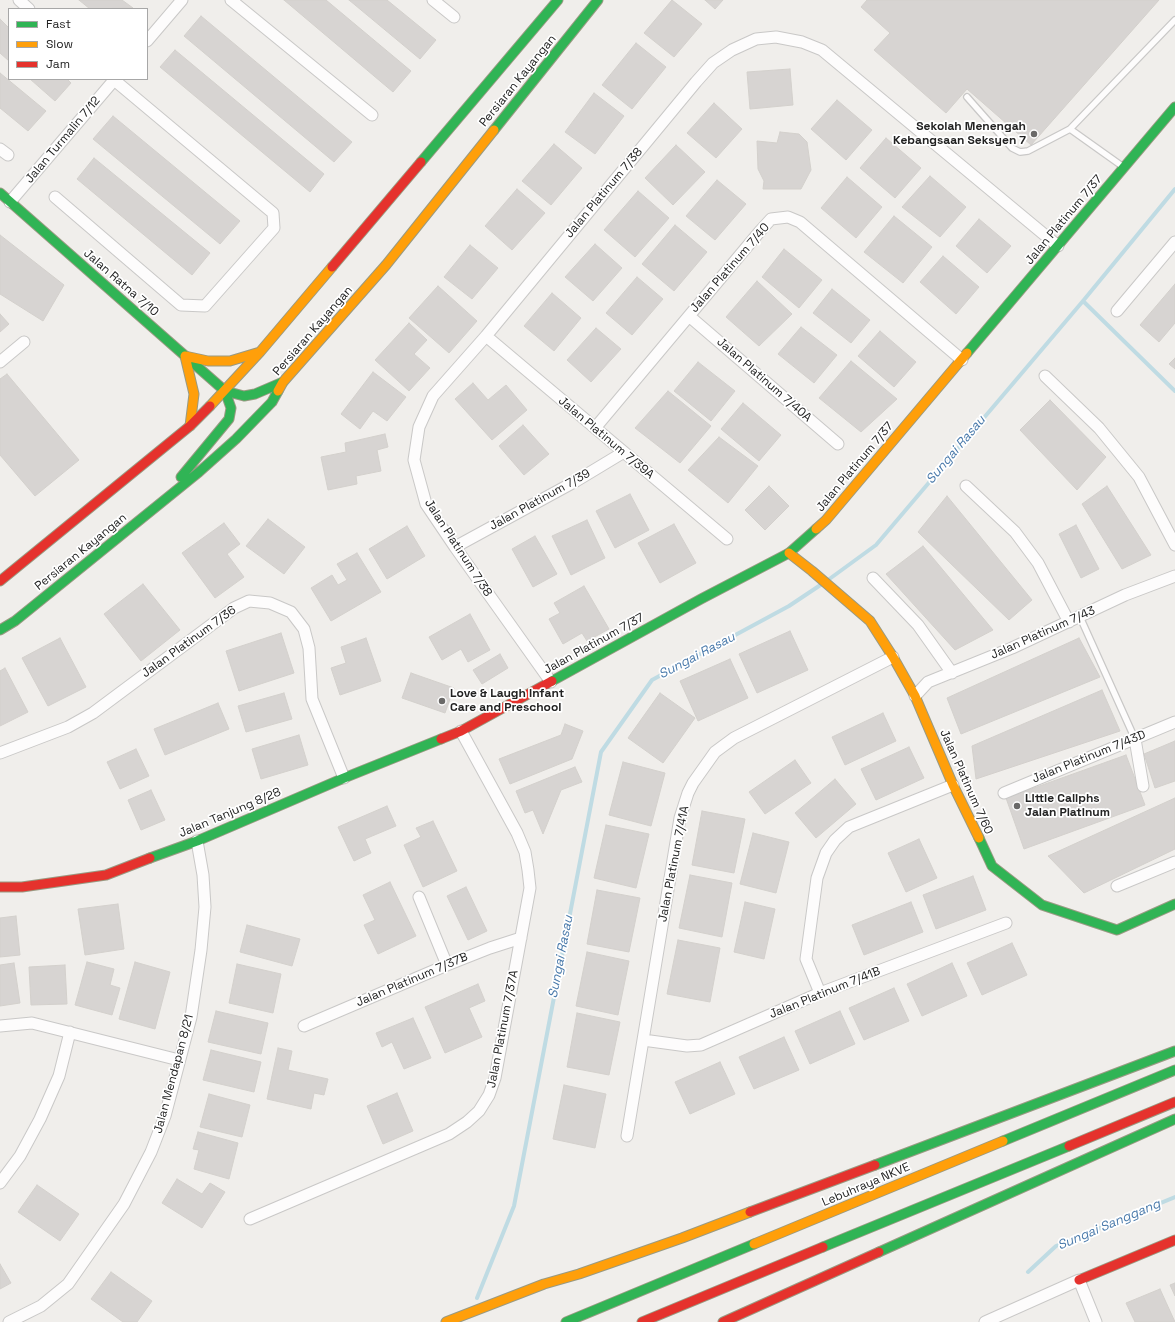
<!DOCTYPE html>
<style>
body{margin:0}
#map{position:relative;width:1175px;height:1322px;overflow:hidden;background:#f0eeeb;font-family:"Space Grotesk",sans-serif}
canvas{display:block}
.legend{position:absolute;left:8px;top:8px;width:140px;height:72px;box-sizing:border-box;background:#fff;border:1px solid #a7a7a7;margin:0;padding:5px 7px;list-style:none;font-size:12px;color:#222}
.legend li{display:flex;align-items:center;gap:8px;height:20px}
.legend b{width:20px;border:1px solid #a7a7a7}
</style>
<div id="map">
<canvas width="1175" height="1322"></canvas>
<ul class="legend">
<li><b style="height:5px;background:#30b455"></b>Fast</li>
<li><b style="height:5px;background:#ff9f0a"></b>Slow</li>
<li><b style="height:5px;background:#e5322d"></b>Jam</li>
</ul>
</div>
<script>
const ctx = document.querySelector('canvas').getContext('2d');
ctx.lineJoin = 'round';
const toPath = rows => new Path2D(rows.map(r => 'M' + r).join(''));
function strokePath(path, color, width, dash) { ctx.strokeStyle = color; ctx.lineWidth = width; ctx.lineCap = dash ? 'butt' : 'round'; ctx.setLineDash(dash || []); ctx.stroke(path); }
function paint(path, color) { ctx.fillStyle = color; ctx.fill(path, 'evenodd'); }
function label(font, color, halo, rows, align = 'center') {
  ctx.font = font + ' "Space Grotesk",sans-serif'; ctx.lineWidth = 3.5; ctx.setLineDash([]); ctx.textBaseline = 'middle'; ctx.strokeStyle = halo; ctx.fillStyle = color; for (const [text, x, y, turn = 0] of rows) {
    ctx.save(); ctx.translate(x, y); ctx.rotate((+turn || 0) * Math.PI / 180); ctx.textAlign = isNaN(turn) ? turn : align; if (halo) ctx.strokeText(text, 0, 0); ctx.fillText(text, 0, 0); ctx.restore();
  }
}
strokePath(toPath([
 [1083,301,1175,391],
 [828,580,876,545,1083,301,1175,189],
 [1028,1272,1056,1246,1175,1197],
 [477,1298,514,1206,601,752,652,680,789,606,822,584]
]), '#bfdbe3', 4);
const building = toPath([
 [79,0,122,0,133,8,90,9,79,0],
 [284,0,326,0,411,71,393,92,284,0],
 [349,0,387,0,436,40,420,59,349,0],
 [672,0,702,24,674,57,644,33,672,0],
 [705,0,723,0,715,9,705,0],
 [867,0,1159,0,1031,145,967,89,946,113,874,50,890,33,861,7,867,0],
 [201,16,352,142,334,162,184,36,201,16],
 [0,19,9,28,9,61,0,53,0,19],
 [636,43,666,67,632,109,602,85,636,43],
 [175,50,324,174,310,192,160,67,175,50],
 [790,69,793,105,750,109,747,72,790,69],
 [0,73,46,111,28,131,0,108,0,73],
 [30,79,67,79,71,83,55,101,30,79],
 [594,93,624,116,595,154,565,132,594,93],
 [837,100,872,130,846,160,811,129,837,100],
 [714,103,742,129,716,158,687,133,714,103],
 [113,116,240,221,220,244,93,139,113,116],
 [780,132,799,134,807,142,811,170,801,189,763,189,764,181,758,169,757,141,777,143,780,132],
 [886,138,921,168,895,198,860,168,886,138],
 [554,144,582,168,551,205,522,181,554,144],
 [676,145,705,172,673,205,645,178,676,145],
 [94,158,210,253,192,275,77,179,94,158],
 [930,176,966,207,940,237,902,207,930,176],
 [847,177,882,207,856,238,821,208,847,177],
 [717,180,746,204,715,240,686,216,717,180],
 [517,189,545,213,512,250,485,226,517,189],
 [638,191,669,218,635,257,604,230,638,191],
 [894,216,932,247,903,283,864,252,894,216],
 [979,219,1011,246,987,273,956,246,979,219],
 [675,225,707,252,674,291,642,264,675,225],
 [0,235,64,285,43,321,0,294,0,235],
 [595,244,622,268,593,301,565,277,595,244],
 [470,245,498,268,472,299,444,277,470,245],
 [784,249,822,280,799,308,762,277,784,249],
 [943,256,979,287,956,314,920,282,943,256],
 [637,277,663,299,632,335,606,313,637,277],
 [757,281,792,314,759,346,726,317,757,281],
 [1175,284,1175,323,1159,342,1140,325,1175,284],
 [438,286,477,321,449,353,409,318,438,286],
 [832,289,870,320,851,343,813,313,832,289],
 [552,293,581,318,554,351,524,326,552,293],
 [0,314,9,324,0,332,0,314],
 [409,323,427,340,414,354,430,368,409,391,375,360,409,323],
 [801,327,837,355,814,383,778,354,801,327],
 [596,328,621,349,591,382,567,360,596,328],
 [880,331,916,362,894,387,858,356,880,331],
 [1175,358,1175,369,1169,364,1175,358],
 [851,361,897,399,861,432,819,398,851,361],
 [698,362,735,391,711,421,674,391,698,362],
 [373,372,406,397,387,421,373,411,360,429,341,414,373,372],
 [7,374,79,460,35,496,0,455,0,379,7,374],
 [473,383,488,400,506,385,527,410,492,440,455,399,473,383],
 [668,391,711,426,680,463,635,428,668,391],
 [1050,400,1106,457,1077,490,1020,430,1050,400],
 [743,403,781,435,759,461,721,429,743,403],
 [523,425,549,454,524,475,499,446,523,425],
 [385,434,388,447,377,450,381,471,356,476,357,484,328,490,321,457,346,452,345,443,385,434],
 [719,437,758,466,728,503,688,470,719,437],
 [769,486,789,506,765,530,745,510,769,486],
 [1107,486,1151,555,1122,569,1082,504,1107,486],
 [630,494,649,530,615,548,596,511,630,494],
 [947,496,1032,600,1009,620,918,532,947,496],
 [268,519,305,547,284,574,246,546,268,519],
 [587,520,605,558,571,575,552,536,587,520],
 [224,523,240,544,227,554,244,577,215,598,182,553,224,523],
 [674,524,696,563,660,583,638,543,674,524],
 [1076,525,1099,569,1081,578,1059,534,1076,525],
 [407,526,425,556,387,579,369,549,407,526],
 [535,536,557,574,533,587,512,549,535,536],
 [923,546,993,630,955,650,886,574,923,546],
 [357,553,381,592,331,621,311,588,332,575,338,585,347,580,337,564,357,553],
 [143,584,180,630,141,661,104,614,143,584],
 [584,586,609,629,587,641,582,633,563,644,549,619,560,613,554,603,584,586],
 [470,614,490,650,468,662,461,649,442,660,429,637,470,614],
 [790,631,808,670,757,693,739,654,790,631],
 [281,633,294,673,239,691,226,651,281,633],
 [60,638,86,687,48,706,22,658,60,638],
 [366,638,381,681,340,695,331,668,346,663,341,647,366,638],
 [1079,638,1100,677,961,734,947,698,1079,638],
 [500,654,508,668,482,684,473,670,500,654],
 [730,659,748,698,698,721,680,681,730,659],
 [5,668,28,712,0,726,0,671,5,668],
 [411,673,454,688,445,713,402,698,411,673],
 [1102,690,1120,731,976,779,972,746,1102,690],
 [284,693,292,719,246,732,238,706,284,693],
 [660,693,695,718,663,763,628,738,660,693],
 [218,703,229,729,165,755,154,729,218,703],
 [883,713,896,741,845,765,832,737,883,713],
 [565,724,583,731,572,759,510,784,499,759,561,735,565,724],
 [299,735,308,765,261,779,252,749,299,735],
 [1175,741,1175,781,1155,788,1144,754,1175,741],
 [909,747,924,778,876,800,861,769,909,747],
 [136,749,149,776,120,789,107,762,136,749],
 [1126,755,1145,805,1024,849,1006,798,1126,755],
 [795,760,811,783,765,814,749,792,795,760],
 [623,762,665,773,651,826,609,815,623,762],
 [575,767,582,782,561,790,543,834,533,810,525,813,516,791,575,767],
 [835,779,856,804,816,838,795,813,835,779],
 [151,790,165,820,141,830,128,800,151,790],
 [1175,798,1175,849,1084,893,1048,856,1175,798],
 [387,806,396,826,365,839,371,853,354,861,338,827,387,806],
 [702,811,745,819,734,873,692,865,702,811],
 [433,821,457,871,423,887,404,845,421,837,416,828,433,821],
 [606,825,649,834,636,888,594,878,606,825],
 [753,833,789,842,776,893,740,884,753,833],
 [919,839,937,878,906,892,888,853,919,839],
 [690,875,732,883,722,937,679,928,690,875],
 [973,876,986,910,936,929,923,895,973,876],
 [390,882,416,936,378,954,364,925,375,920,363,895,390,882],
 [466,887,487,931,468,940,447,896,466,887],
 [597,890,640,898,629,952,587,944,597,890],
 [745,902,775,909,764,959,734,952,745,902],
 [911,902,923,932,864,955,852,925,911,902],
 [118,904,124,949,85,955,78,909,118,904],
 [16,916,20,955,0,957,0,918,16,916],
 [247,925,300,939,292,966,240,952,247,925],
 [678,940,720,948,710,1002,667,994,678,940],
 [1012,943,1027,975,982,995,967,963,1012,943],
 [587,952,629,961,618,1015,576,1006,587,952],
 [87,962,114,969,110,985,120,988,112,1015,75,1005,87,962],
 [135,962,170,972,155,1029,119,1019,135,962],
 [14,963,20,1003,0,1006,0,965,14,963],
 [952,963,967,996,922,1016,907,984,952,963],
 [237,964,281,974,273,1013,229,1003,237,964],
 [65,965,67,1004,31,1005,29,967,65,965],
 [478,984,485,1001,469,1008,482,1037,445,1053,425,1007,478,984],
 [894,988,909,1021,864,1040,849,1008,894,988],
 [216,1011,268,1023,261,1054,208,1042,216,1011],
 [840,1011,855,1044,810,1064,795,1031,840,1011],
 [577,1013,620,1022,609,1075,567,1067,577,1013],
 [413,1018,431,1058,404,1069,392,1042,382,1047,376,1033,413,1018],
 [784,1037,799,1070,754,1089,739,1057,784,1037],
 [278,1048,292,1051,288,1070,328,1079,324,1095,314,1093,311,1109,267,1099,278,1048],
 [211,1050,261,1062,254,1092,203,1080,211,1050],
 [720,1062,735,1094,690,1114,675,1082,720,1062],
 [564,1085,606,1094,595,1148,553,1139,564,1085],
 [397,1093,413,1131,383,1144,367,1106,397,1093],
 [209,1094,250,1105,242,1137,200,1127,209,1094],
 [198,1132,238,1143,229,1179,194,1169,199,1150,193,1149,198,1132],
 [177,1179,202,1194,210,1183,225,1192,202,1228,162,1203,177,1179],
 [37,1185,79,1214,60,1241,18,1212,37,1185],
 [0,1264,11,1283,0,1289,0,1264],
 [111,1272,152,1301,137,1322,123,1322,91,1299,111,1272],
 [1175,1283,1175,1296,1170,1285,1175,1283],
 [1160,1289,1175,1322,1135,1322,1126,1303,1160,1289]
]);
paint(building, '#d7d4d2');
strokePath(building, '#d3d0cc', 1);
const lane = toPath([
 [967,97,1012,148,1020,152,1028,151,1070,129,1122,166],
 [1070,129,1175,20],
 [1080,617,1135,739]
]);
const street = toPath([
 [19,0,29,9],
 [231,0,372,115],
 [433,0,454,17],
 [147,41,182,0],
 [0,149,8,155],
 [55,197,181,305,205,306,274,228,273,213,113,79],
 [10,202,115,79],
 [1117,311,1175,242],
 [689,316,838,444],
 [486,336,727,539],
 [0,362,24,342],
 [1045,376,1099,428,1139,477,1175,545],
 [595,428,761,230,771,219,788,217,800,222,962,360],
 [966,486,1015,532,1038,563,1069,622],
 [455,547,576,481,624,452],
 [873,578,918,625,952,673],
 [551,682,455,547,426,504,414,460,419,427,433,396,486,336,696,82,713,63,732,50,756,39,776,37,802,42,822,50,1058,246],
 [915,696,928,682,1012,648,1125,595,1175,576],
 [1135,739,1143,786],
 [0,753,68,727,93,713,234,608,249,601,270,603,291,612,304,629,309,648,312,699,344,778],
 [1004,793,1175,722],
 [1117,886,1175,862],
 [419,897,447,965],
 [820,993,806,959,817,878,826,853,835,840,849,827,953,785],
 [0,1026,32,1023,179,1060],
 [304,1026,447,965,490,948,521,938],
 [643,1040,687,1046,701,1045,820,993,1006,923],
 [627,1136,680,818,688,793,693,783,715,752,734,738,893,657],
 [0,1183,20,1156,40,1119,59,1076,70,1032],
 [250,1219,449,1134,467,1122,479,1111,489,1095,495,1078,530,888,528,870,525,852,517,833,461,731],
 [9,1322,41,1306,68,1284,124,1204,151,1152,165,1116,191,1017,201,950,205,907,203,875,197,841],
 [985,1322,1079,1280,1096,1322]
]);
const fast = toPath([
 [494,130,598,0],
 [421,162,558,0],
 [0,193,225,391],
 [967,353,1175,107],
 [225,391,244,396,255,394,283,382],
 [181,477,229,419,231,408,225,391],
 [0,630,15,621,199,472,236,439,272,402,278,391],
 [552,681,701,599,789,553,816,529],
 [979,838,992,866,1042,905,1117,930,1175,904],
 [150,858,197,841,344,778,441,739],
 [1003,1141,1175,1070],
 [875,1165,1175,1051],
 [823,1247,1069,1146],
 [879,1252,1175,1119],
 [566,1322,754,1244]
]);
const slow = toPath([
 [278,391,283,382,386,265,494,130],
 [210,406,260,352,332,267],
 [190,426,194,394,185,356,208,361,230,361,260,352],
 [816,529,826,520,967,353],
 [789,553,812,571,870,621,893,657,915,696,953,785,979,838],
 [754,1244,1003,1141],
 [446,1322,544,1284,579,1274,682,1238,750,1212]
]);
const jam = toPath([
 [332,267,421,162],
 [0,581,190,426,210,406],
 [441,739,461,731,552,681],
 [0,887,22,887,106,875,150,858],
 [1069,1146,1175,1102],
 [750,1212,875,1165],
 [1079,1280,1175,1240],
 [642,1322,823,1247],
 [723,1322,879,1252]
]);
strokePath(lane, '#c9c8c7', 8);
strokePath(street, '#c9c8c7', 13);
strokePath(fast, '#999a82', 11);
strokePath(slow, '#999a82', 11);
strokePath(jam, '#999a82', 11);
strokePath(lane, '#fdfcfc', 5.5);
strokePath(street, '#fdfcfc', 11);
strokePath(fast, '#30b455', 9);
strokePath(slow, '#ff9f0a', 9);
strokePath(jam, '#e5322d', 9);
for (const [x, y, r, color] of [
 [1034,134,4,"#6a6968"],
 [442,701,4,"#6a6968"],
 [1017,806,4,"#6a6968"]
]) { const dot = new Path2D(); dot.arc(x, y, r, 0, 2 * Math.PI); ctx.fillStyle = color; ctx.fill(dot); strokePath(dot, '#fff', 1.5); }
label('12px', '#222', '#fff', [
 ["Persiaran Kayangan",518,81,-51],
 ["Jalan Turmalin 7/12",63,140,-50],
 ["Jalan Platinum 7/38",604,193,-50],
 ["Jalan Platinum 7/37",1064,220,-50],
 ["Jalan Platinum 7/40",730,268,-49],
 ["Jalan Ratna 7/10",121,283,41],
 ["Persiaran Kayangan",313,331,-49],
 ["Jalan Platinum 7/40A",764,380,41],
 ["Jalan Platinum 7/39A",606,438,40],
 ["Jalan Platinum 7/37",855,467,-50],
 ["Jalan Platinum 7/39",540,500,-29],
 ["Jalan Platinum 7/38",458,548,57],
 ["Persiaran Kayangan",81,552,-39],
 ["Jalan Platinum 7/43",1043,633,-24],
 ["Jalan Platinum 7/36",189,642,-36],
 ["Jalan Platinum 7/37",594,644,-29],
 ["Jalan Platinum 7/43D",1089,757,-22],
 ["Jalan Platinum 7/60",966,782,66],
 ["Jalan Tanjung 8/28",230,813,-23],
 ["Jalan Platinum 7/41A",674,864,-79],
 ["Jalan Platinum 7/37B",412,980,-23],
 ["Jalan Platinum 7/41B",825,993,-22],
 ["Jalan Platinum 7/37A",503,1029,-79],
 ["Jalan Mendapan 8/21",174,1074,-75],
 ["Lebuhraya NKVE",866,1185,-23]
]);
label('bold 12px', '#222', '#fff', [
 ["Sekolah Menengah",1026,127,"right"],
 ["Kebangsaan Seksyen 7",1026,141,"right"],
 ["Love & Laugh Infant",450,694],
 ["Care and Preschool",450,708],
 ["Little Caliphs",1025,799],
 ["Jalan Platinum",1025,813]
], 'left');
label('italic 13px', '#4a7aab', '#fff', [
 ["Sungai Rasau",956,450,-50],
 ["Sungai Rasau",697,656,-28],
 ["Sungai Rasau",561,957,-79],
 ["Sungai Sanggang",1109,1225,-23]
]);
</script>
